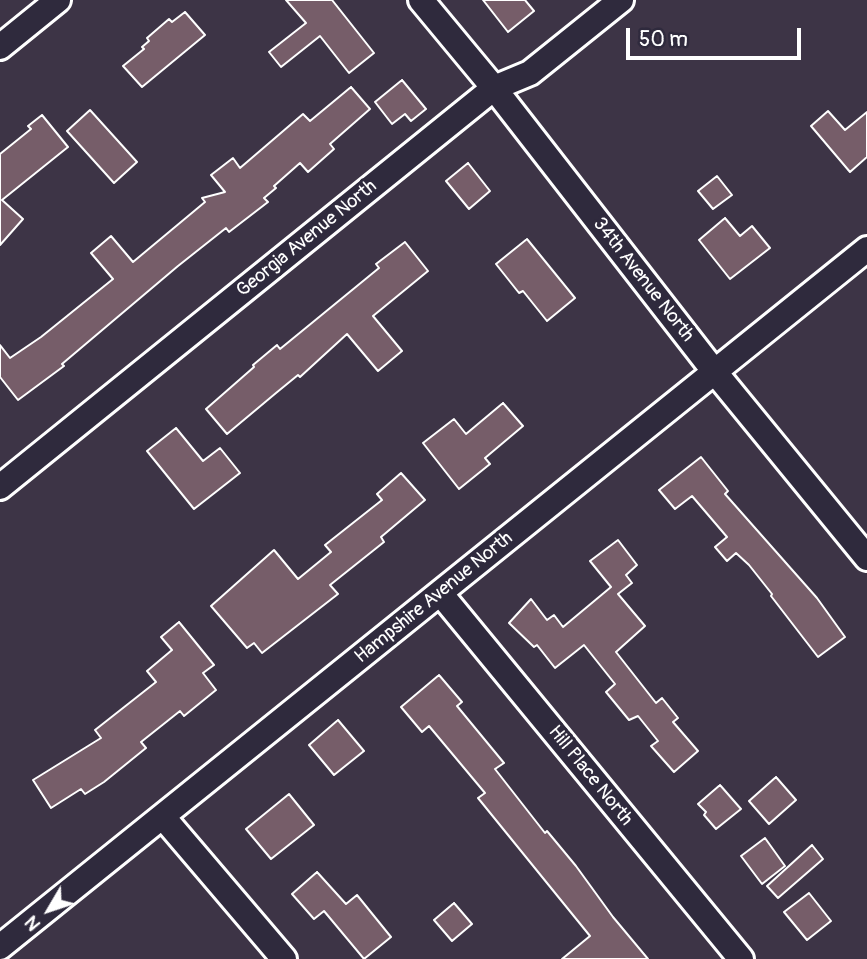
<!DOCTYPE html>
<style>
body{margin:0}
#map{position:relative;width:867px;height:959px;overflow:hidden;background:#3d3446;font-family:Pangolin,sans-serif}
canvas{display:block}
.north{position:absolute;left:14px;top:875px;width:70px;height:70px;-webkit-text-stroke:5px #2f2a3d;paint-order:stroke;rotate:231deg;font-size:19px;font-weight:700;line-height:28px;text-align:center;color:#fff}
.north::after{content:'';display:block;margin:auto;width:24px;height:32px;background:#fff;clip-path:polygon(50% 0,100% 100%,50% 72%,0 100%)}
.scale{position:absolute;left:626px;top:28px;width:175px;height:32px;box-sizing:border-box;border:4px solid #fff;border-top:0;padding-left:9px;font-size:21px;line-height:24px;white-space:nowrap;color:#fff;-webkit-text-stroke:5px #2f2a3d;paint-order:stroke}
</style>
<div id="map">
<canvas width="867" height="959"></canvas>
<div class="north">N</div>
<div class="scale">50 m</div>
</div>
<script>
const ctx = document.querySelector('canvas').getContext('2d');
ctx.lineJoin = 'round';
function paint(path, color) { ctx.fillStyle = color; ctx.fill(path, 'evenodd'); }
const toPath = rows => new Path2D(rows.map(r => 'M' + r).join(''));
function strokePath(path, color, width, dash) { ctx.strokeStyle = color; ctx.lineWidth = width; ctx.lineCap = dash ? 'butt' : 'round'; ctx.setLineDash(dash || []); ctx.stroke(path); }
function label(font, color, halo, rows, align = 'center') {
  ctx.font = font + ' Pangolin,sans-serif'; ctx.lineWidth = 6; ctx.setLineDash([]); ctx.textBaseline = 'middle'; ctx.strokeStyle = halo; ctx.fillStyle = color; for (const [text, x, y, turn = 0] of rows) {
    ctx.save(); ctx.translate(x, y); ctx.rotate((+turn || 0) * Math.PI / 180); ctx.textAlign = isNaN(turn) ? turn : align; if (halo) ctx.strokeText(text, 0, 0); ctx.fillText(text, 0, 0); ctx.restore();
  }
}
const building = toPath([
 [286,0,332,0,374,53,349,73,320,36,281,67,269,52,306,23,286,0],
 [483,0,525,0,534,11,508,32,483,0],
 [185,12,205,35,142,87,123,66,144,49,142,47,149,41,147,38,169,19,172,22,185,12],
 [402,80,426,109,411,121,405,114,392,124,375,102,402,80],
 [351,87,370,109,330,144,334,149,308,172,300,163,274,186,276,188,264,198,268,202,229,232,226,228,178,266,62,364,64,366,18,400,0,377,0,345,10,358,41,337,113,279,91,253,111,236,133,262,205,202,202,198,225,192,211,175,233,158,240,168,303,114,310,121,351,87],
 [90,110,137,162,114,183,67,131,90,110],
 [828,111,845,130,867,112,867,157,850,172,811,126,828,111],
 [42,115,68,147,2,200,23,219,0,245,0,154,31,129,28,126,42,115],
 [468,163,490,191,469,209,446,181,468,163],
 [717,176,732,195,713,209,698,191,717,176],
 [725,218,740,236,752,226,770,248,730,279,699,240,725,218],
 [527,239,575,298,547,321,523,291,519,293,496,264,527,239],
 [405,242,428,271,373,316,402,351,378,371,347,334,300,377,298,375,276,393,227,434,206,409,254,367,253,365,277,345,280,349,379,268,376,264,405,242],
 [503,403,523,426,485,458,490,464,459,489,423,443,454,419,466,434,503,403],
 [176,428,203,461,220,448,240,473,194,509,147,451,176,428],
 [701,457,728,491,725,494,817,598,845,637,818,657,771,596,772,594,749,565,736,553,727,561,715,547,727,537,692,496,675,509,659,490,701,457],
 [401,473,425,500,381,537,384,542,330,585,338,594,262,653,254,643,247,648,211,606,274,550,298,579,331,552,325,545,382,500,377,494,401,473],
 [618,540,637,565,626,575,632,583,618,594,645,626,616,652,656,703,662,698,678,718,673,722,698,751,674,772,651,746,658,741,638,716,629,720,606,692,615,684,584,645,555,668,537,645,534,647,509,623,531,599,547,620,554,615,563,627,611,587,590,561,618,540],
 [179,622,214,665,203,673,216,690,184,716,180,711,141,742,146,748,104,782,85,794,81,789,51,808,33,780,101,738,95,730,156,682,147,671,172,650,161,637,179,622],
 [439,675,462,702,457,706,504,763,495,769,545,833,547,831,576,866,613,917,648,959,562,959,590,936,478,798,485,793,429,726,422,732,401,707,439,675],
 [338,720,364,751,334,775,309,745,338,720],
 [776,777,796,800,769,824,749,801,776,777],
 [720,785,741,809,716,829,704,815,706,812,698,804,720,785],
 [289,794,314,825,271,859,246,829,289,794],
 [765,838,785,866,762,884,741,856,765,838],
 [812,845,823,859,778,898,767,886,812,845],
 [317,872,346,904,357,895,391,937,364,959,324,911,314,919,292,894,317,872],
 [809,893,831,921,807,940,784,912,809,893],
 [454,903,472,924,452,941,434,920,454,903]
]);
paint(building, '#765d69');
strokePath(building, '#fff', 2);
const minor = toPath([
 [421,0,494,88,714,371,867,558],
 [0,47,58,0],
 [0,487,494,88,530,73,621,0],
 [440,593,741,959],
 [163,817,284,959],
 [0,947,867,249]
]);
strokePath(minor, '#fff', 30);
strokePath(minor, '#2f2a3d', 24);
label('19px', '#fff', '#2f2a3d', [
 ["Georgia Avenue North",307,239,-39],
 ["34th Avenue North",643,280,52],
 ["Hampshire Avenue North",434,598,-39],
 ["Hill Place North",590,776,51]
]);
</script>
